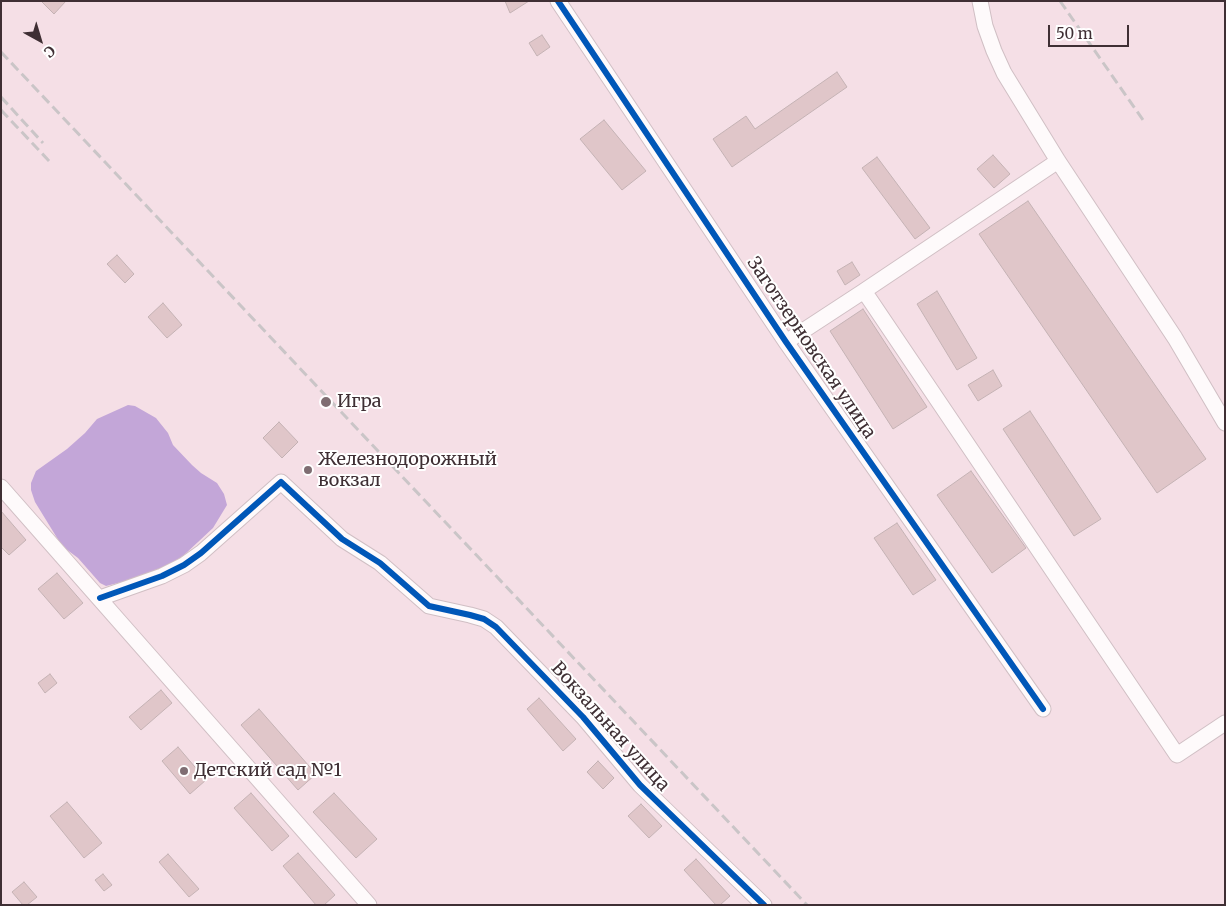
<!DOCTYPE html>
<meta charset="utf-8">
<style>
body{margin:0}
#map{position:relative;width:1226px;height:906px;overflow:hidden;background:#f5dfe6;font-family:Merriweather,serif}
canvas{display:block}
.frame{position:absolute;inset:0;border:2px solid #3f2f34;pointer-events:none}
.north{position:absolute;left:15px;top:15px;width:50px;height:50px;-webkit-text-stroke:4px #fff;paint-order:stroke;rotate:141deg;font-size:14px;font-weight:700;line-height:20px;text-align:center;color:#3f2f34}
.north::after{content:'';display:block;margin:auto;width:18px;height:22px;background:#3f2f34;clip-path:polygon(50% 0,100% 100%,50% 72%,0 100%)}
.scale{position:absolute;left:1048px;top:25px;width:81px;height:22px;box-sizing:border-box;border:2px solid #3f2f34;border-top:0;padding-left:6px;font-size:15px;line-height:18px;white-space:nowrap;color:#3f2f34;-webkit-text-stroke:4px #fff;paint-order:stroke}
</style>
<div id="map">
<canvas width="1226" height="906"></canvas>
<div class="frame"></div>
<div class="north">С</div>
<div class="scale">50 m</div>
</div>
<script>
const ctx = document.querySelector('canvas').getContext('2d');
ctx.lineJoin = 'round';
function paint(path, color) { ctx.fillStyle = color; ctx.fill(path, 'evenodd'); }
const toPath = rows => new Path2D(rows.map(r => 'M' + r).join(''));
function strokePath(path, color, width, dash) { ctx.strokeStyle = color; ctx.lineWidth = width; ctx.lineCap = dash ? 'butt' : 'round'; ctx.setLineDash(dash || []); ctx.stroke(path); }
function label(font, color, halo, rows, align = 'center') {
  ctx.font = font + ' Merriweather,serif'; ctx.lineWidth = 4; ctx.setLineDash([]); ctx.textBaseline = 'middle'; ctx.strokeStyle = halo; ctx.fillStyle = color; for (const [text, x, y, turn = 0] of rows) {
    ctx.save(); ctx.translate(x, y); ctx.rotate((+turn || 0) * Math.PI / 180); ctx.textAlign = isNaN(turn) ? turn : align; if (halo) ctx.strokeText(text, 0, 0); ctx.fillText(text, 0, 0); ctx.restore();
  }
}
paint(toPath([
 [128,405,135,406,156,418,168,433,173,445,192,465,201,473,217,483,224,494,227,505,213,528,183,556,165,567,126,581,106,586,100,583,78,558,62,546,35,502,31,490,31,483,36,471,67,449,85,433,97,419]
]), '#c3a6d8');
const building = toPath([
 [41,1,66,1,54,14,41,1],
 [505,1,529,1,510,13,505,1],
 [542,35,550,47,537,56,529,43,542,35],
 [837,72,847,87,732,167,713,139,746,116,755,129,837,72],
 [604,120,646,171,622,190,580,139,604,120],
 [993,155,1010,174,994,188,977,169,993,155],
 [877,157,930,228,915,239,862,168,877,157],
 [1028,201,1206,459,1157,493,979,234,1028,201],
 [117,255,134,274,125,283,107,264,117,255],
 [852,262,860,275,845,285,837,271,852,262],
 [937,291,977,358,957,370,917,304,937,291],
 [163,303,182,325,167,338,148,317,163,303],
 [863,309,927,407,893,429,830,331,863,309],
 [993,370,1002,386,978,401,968,385,993,370],
 [1030,411,1101,519,1074,536,1003,429,1030,411],
 [279,422,298,442,282,458,263,438,279,422],
 [971,471,1026,548,992,573,937,495,971,471],
 [1,511,26,540,9,555,1,547,1,511],
 [897,523,936,580,913,595,874,538,897,523],
 [57,573,83,603,64,619,38,589,57,573],
 [50,674,57,683,45,693,38,683,50,674],
 [161,690,172,703,141,730,129,717,161,690],
 [539,698,576,739,563,751,527,709,539,698],
 [259,709,316,774,298,790,241,725,259,709],
 [178,747,206,780,190,794,162,761,178,747],
 [598,761,614,778,603,789,587,772,598,761],
 [251,793,289,836,272,851,234,808,251,793],
 [334,793,377,839,356,858,313,812,334,793],
 [67,802,102,843,84,858,50,816,67,802],
 [641,804,662,826,649,838,628,816,641,804],
 [298,853,335,895,324,905,316,905,283,866,298,853],
 [168,854,199,889,189,897,159,862,168,854],
 [696,859,730,896,720,905,716,905,684,870,696,859],
 [103,874,112,885,104,891,95,880,103,874],
 [24,882,37,897,27,905,23,905,12,892,24,882]
]);
paint(building, '#e0c6c9');
strokePath(building, '#c4b2b4', 1);
const minor = toPath([
 [558,1,786,342,1043,709],
 [980,1,985,26,994,51,1004,73,1058,161,1175,338,1225,423],
 [864,291,1058,161],
 [786,342,864,291,1177,755,1225,723],
 [1,487,369,905],
 [100,598,162,576,184,565,201,553,281,482,342,539,380,563,429,606,470,615,484,619,496,627,583,717,640,785,764,905]
]);
strokePath(minor, '#d0bfc4', 17);
strokePath(minor, '#fefafb', 15);
strokePath(toPath([
 [1060,1,1143,120],
 [1,52,807,905],
 [1,97,43,143],
 [1,110,51,163]
]), '#cac5c7', 3, [10, 5]);
strokePath(toPath([
 [558,1,786,342,1043,709],
 [100,598,162,576,184,565,201,553,281,482,342,539,380,563,429,606,470,615,484,619,496,627,583,717,640,785,764,905]
]), '#0057b8', 6);
for (const [x, y, r, color] of [
 [326,402,6,"#7f6d72"],
 [308,470,5,"#7f6d72"],
 [184,771,5,"#7f6d72"]
]) { const dot = new Path2D(); dot.arc(x, y, r, 0, 2 * Math.PI); ctx.fillStyle = color; ctx.fill(dot); strokePath(dot, '#fff', 2); }
label('18px', '#3f2f34', '#fff', [
 ["Заготзерновская улица",811,348,56],
 ["Вокзальная улица",610,727,48]
]);
label('18px', '#3f2f34', '#fff', [
 ["Игра",337,402],
 ["Железнодорожный",318,460],
 ["вокзал",318,481],
 ["Детский сад №1",194,771]
], 'left');
</script>
